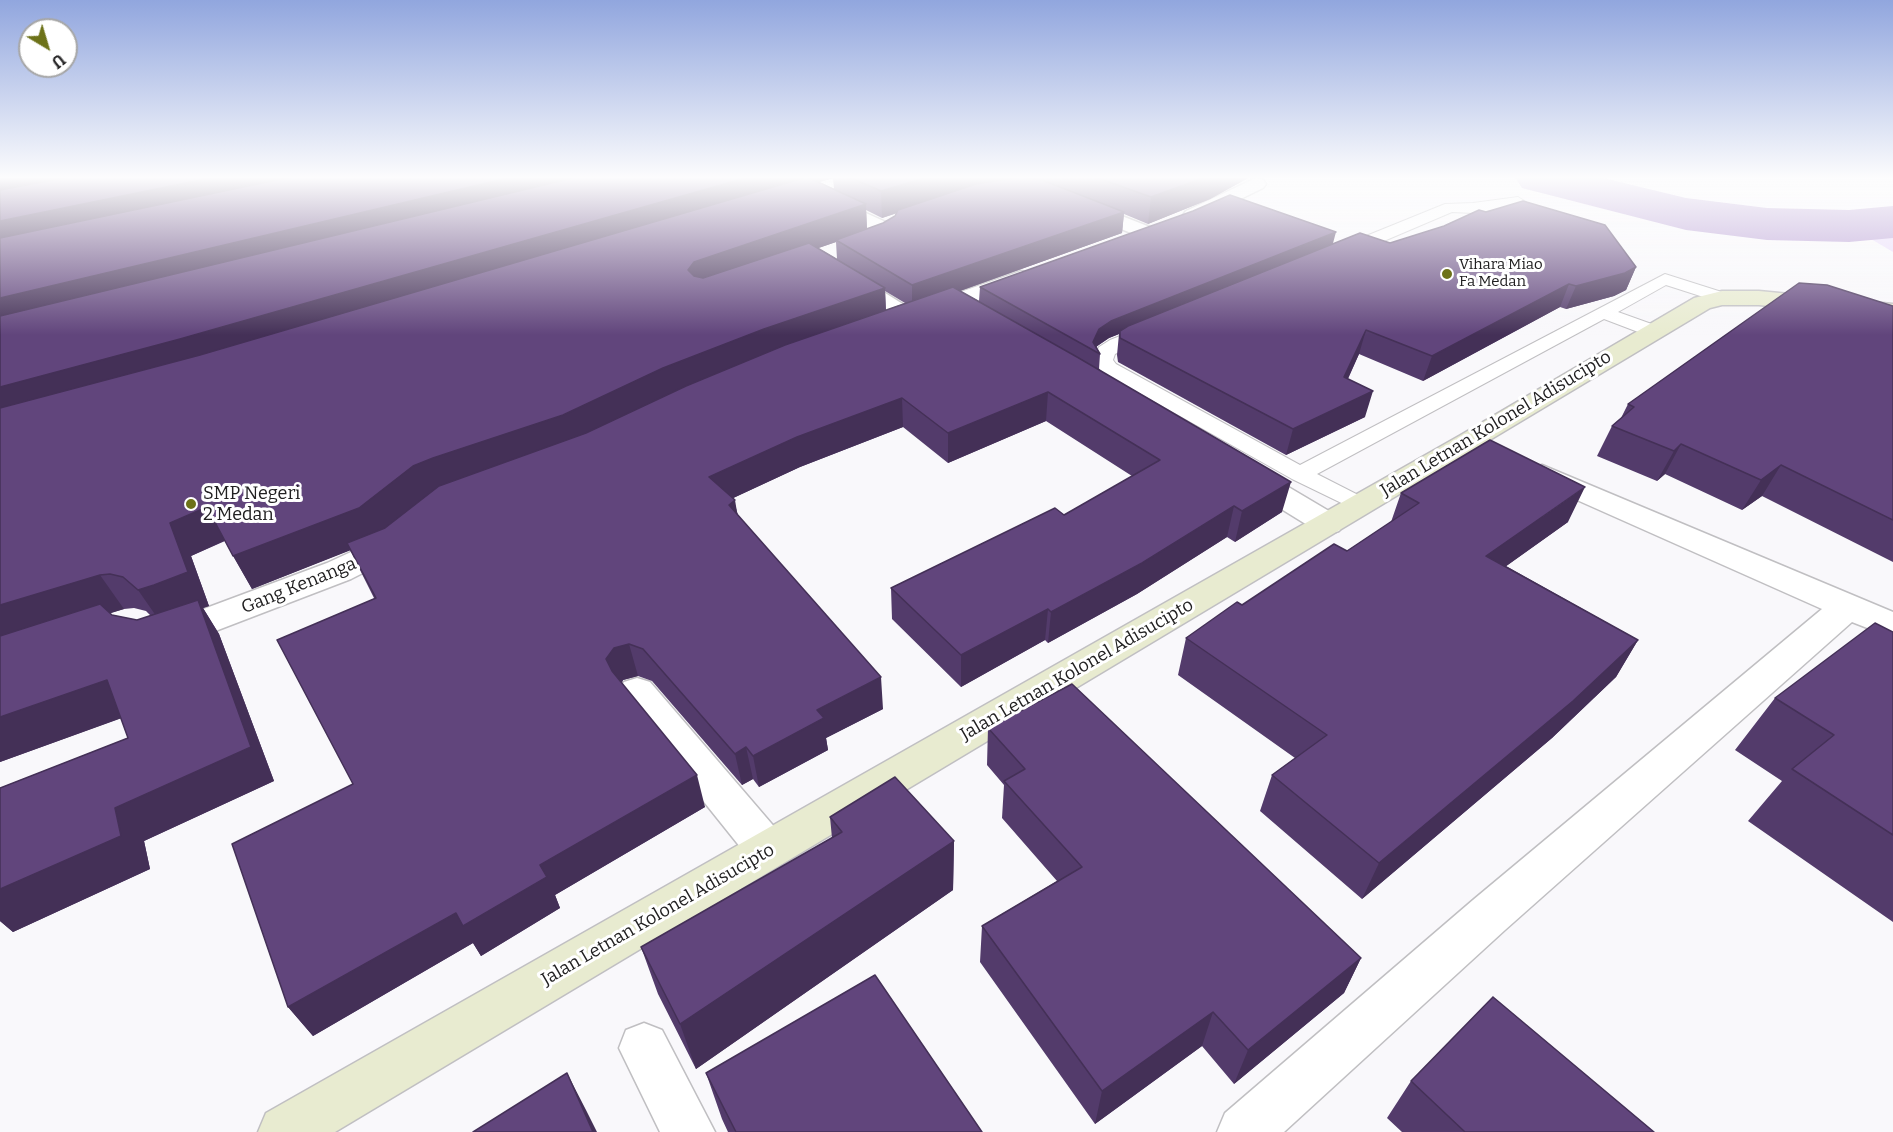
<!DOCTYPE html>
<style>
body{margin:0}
#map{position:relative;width:1893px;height:1132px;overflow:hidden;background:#f9f8fb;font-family:Bitter,serif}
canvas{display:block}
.north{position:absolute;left:18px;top:18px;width:60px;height:60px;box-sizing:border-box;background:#fff;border:2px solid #a6a6a6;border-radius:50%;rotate:142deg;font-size:16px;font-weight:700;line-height:24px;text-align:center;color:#212021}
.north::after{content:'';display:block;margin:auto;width:21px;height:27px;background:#6d7219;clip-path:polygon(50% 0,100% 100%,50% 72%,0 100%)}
</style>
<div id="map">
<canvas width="1893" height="1132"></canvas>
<div class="north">U</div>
</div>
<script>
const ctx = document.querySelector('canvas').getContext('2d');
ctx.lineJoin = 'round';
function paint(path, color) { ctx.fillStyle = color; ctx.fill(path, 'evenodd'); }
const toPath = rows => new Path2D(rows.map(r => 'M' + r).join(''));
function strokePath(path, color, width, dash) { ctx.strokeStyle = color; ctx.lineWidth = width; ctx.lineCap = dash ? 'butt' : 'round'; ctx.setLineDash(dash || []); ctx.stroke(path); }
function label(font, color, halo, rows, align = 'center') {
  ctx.font = font + ' Bitter,serif'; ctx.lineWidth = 6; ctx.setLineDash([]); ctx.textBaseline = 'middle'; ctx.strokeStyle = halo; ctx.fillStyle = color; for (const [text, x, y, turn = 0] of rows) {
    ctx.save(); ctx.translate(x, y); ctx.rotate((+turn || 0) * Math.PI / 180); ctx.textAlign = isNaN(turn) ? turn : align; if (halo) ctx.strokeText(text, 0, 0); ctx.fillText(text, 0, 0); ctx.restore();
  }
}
paint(toPath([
 [1893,222,1893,252,1849,226]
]), '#e8d9fb');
paint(toPath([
 [1515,177,1599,177,1686,198,1767,208,1849,210,1893,206,1893,238,1849,242,1767,240,1686,230,1522,188,1515,177]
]), '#af92cf');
const lane = toPath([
 [1518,197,1526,202,1523,205,1473,213,1452,212,1351,255,1345,256,1337,251,1339,247,1445,204,1473,203,1518,197],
 [1665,274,1728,294,1731,298,1728,302,1722,303,1666,285,1618,312,1660,327,1662,331,1660,335,1646,335,1604,319,1317,474,1368,500,1372,505,1368,510,1360,512,1292,479,1102,372,1093,360,1099,347,1110,340,1143,327,1157,327,1159,331,1157,335,1115,354,1113,360,1116,364,1300,465,1665,274]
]);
const street = toPath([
 [1256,178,1263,180,1266,184,1263,188,1200,219,1193,221,1186,219,1183,215,1186,211,1256,178],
 [826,195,888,223,891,227,888,231,881,233,874,231,819,205,816,201,819,197,826,195],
 [1081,200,1155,229,1159,233,1155,237,1148,239,1141,237,1074,210,1071,206,1074,202,1081,200],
 [1021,271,1029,273,1032,278,1029,283,936,316,928,318,920,316,921,318,918,323,909,325,900,323,839,284,836,279,839,274,847,272,855,274,917,313,920,306,1021,271],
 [1542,465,1893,612,1893,638,1852,622,1505,930,1284,1132,1217,1132,1225,1113,1473,900,1822,609,1532,480,1527,474,1532,468,1542,465],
 [1247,466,1258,469,1339,517,1344,524,1339,531,1328,534,1317,531,1236,481,1232,475,1236,469,1247,466],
 [397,533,408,536,413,543,408,550,351,579,171,648,158,644,153,635,158,626,327,563,386,536,397,533],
 [637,678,650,682,783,837,790,850,783,863,768,869,753,863,624,702,618,692,624,682,637,678],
 [644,1023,662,1030,715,1132,660,1132,619,1048,626,1030,644,1023]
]);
const secondary = toPath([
 [1722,291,1759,291,1893,304,1893,318,1759,305,1722,305,1710,308,335,1132,258,1132,266,1113,1459,436,1694,298,1722,291]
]);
strokePath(lane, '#c0bfc2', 2);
strokePath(street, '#c0bfc2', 3);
strokePath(secondary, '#c0bfc2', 3);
paint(lane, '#fff');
paint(street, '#fff');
paint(secondary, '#e8ebd0');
paint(toPath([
 [0,177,1250,177,1210,199,1148,224,1124,214,1122,233,960,291,979,301,980,287,1333,243,1390,243,1636,267,1626,290,1614,296,1566,309,1560,307,1423,381,1359,354,1348,379,1365,417,1286,455,1118,362,1117,355,1119,334,1109,338,1096,347,1100,354,1099,369,1282,512,1235,542,1227,537,1137,594,1048,643,1045,640,961,687,892,619,891,588,1064,515,1132,476,1046,421,948,463,903,427,800,467,733,498,738,515,883,709,826,738,828,750,759,787,753,779,742,785,652,681,638,676,623,680,622,683,705,807,555,895,560,908,481,956,473,943,313,1036,288,1007,353,784,374,598,350,550,252,589,225,541,191,556,209,606,203,608,219,634,274,781,144,841,150,869,13,932,0,921,0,788,128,738,121,718,0,762],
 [833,178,834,189,819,182],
 [866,210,882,218,897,213,895,216,883,223,867,229],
 [836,242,837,259,818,248],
 [885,291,905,303,886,310],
 [134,608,146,611,151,616,137,620,112,615,110,613,124,609],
 [1893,306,1893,562,1762,496,1742,510,1665,474,1657,481,1597,456,1612,426,1621,418,1628,404],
 [1401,493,1568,522,1506,566,1638,640,1616,677,1552,738,1362,899,1260,811,1272,775,1295,758,1178,675,1186,638,1242,605,1347,551,1391,522],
 [1893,632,1893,922,1748,821,1782,781,1735,750,1775,698],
 [988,728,1361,958,1344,993,1234,1084,1202,1046,1095,1124,980,962,982,926,1057,881,1002,818,1004,785,987,765],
 [830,817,954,841,953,890,696,1069,658,994,641,947,832,838],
 [706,1073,982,1132,728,1132,722,1119],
 [1411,1081,1654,1132,1402,1132,1387,1118]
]), '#533b6b');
paint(toPath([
 [0,177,132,177,0,203],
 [215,177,345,177,0,252,0,221],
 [512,177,622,177,0,332,0,298],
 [749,177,833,177,833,178,196,369,0,424,0,387],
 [928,177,1021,177,1020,181,963,191,882,218,881,191],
 [1206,177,1250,177,1210,199,1148,224,1151,197],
 [866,204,867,231,836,240,836,242,698,290,688,270,694,262],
 [1124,212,1122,233,912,308,912,285],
 [1336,232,1332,247,1120,331,1119,334,1109,338,1097,346,1095,351,1093,342,1099,329,1111,321],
 [1636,267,1626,290,1614,296,1566,309,1576,286],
 [1569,284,1560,307,1423,381,1432,356],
 [885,288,886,316,374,541,252,589,233,556,413,466,433,458,764,329],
 [1366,330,1359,354,1337,402,1344,377],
 [1373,391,1365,417,1286,455,1293,429],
 [1048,392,1046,421,948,463,948,433],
 [902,398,903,427,800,467,714,507,709,477,797,437],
 [1681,444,1665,474,1657,481,1674,451],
 [1781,465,1762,496,1742,510,1761,480],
 [1291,482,1282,512,1235,542,1242,511],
 [1585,487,1568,522,1470,592,1486,556],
 [735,500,740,530,729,505],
 [1234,506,1227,537,1137,594,1048,643,1051,612],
 [207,507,226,540,191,556,209,606,203,608,219,634,274,781,144,841,150,869,13,932,0,921,0,889,115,808,161,623,138,590,170,523],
 [100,575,124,609,0,648,0,605],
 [1048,609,1045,640,961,687,961,655],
 [1638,640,1616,677,1552,738,1362,899,1379,863],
 [629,644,638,676,623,680,616,691,606,659,614,648],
 [881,677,883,709,826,738,828,750,759,787,753,756,817,710],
 [107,680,133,714,0,762,0,717],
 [746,747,753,779,742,785,735,754],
 [697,775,705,807,555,895,560,908,481,956,473,943,313,1036,288,1007],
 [954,841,953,890,696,1069,680,1024],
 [1361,958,1344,993,1234,1084,1248,1050],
 [1213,1012,1202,1046,1095,1124,1102,1091],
 [567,1073,586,1110,597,1132,593,1132]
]), '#443057');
const building = toPath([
 [69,177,215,177,0,221,0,190,69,177],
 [291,177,512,177,0,298,0,238,291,177],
 [577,177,749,177,180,339,0,387,0,316,577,177],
 [807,177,866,204,694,262,688,270,694,276,703,278,809,243,885,288,764,329,663,368,563,415,433,458,413,466,359,508,233,556,207,507,170,523,188,572,154,585,138,590,123,577,110,574,100,575,0,605,0,408,200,355,807,177],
 [849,177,928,177,881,191,849,177],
 [1021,177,1042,180,1124,212,912,285,836,240,883,223,895,216,898,210,976,184,1021,177],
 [1095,177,1206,177,1151,197,1095,177],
 [1230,195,1336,232,1111,321,1099,329,1093,342,1100,354,980,287,1193,211,1230,195],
 [1523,201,1605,225,1636,267,1625,273,1576,286,1569,284,1432,356,1366,330,1344,377,1373,391,1293,429,1120,338,1120,331,1128,326,1360,233,1390,243,1444,226,1479,210,1486,212,1523,201],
 [1799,283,1827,285,1893,306,1893,520,1781,465,1761,480,1681,444,1674,451,1612,426,1634,407,1628,404,1799,283],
 [953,287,1077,357,1291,482,1242,511,1234,506,1142,563,1051,612,1048,609,961,655,891,588,1055,508,1064,515,1160,460,1048,392,948,433,902,398,797,437,709,477,735,500,729,505,881,677,817,710,824,718,753,756,746,747,735,754,643,649,629,644,614,648,606,659,612,671,697,775,540,865,547,877,463,926,456,913,288,1007,232,844,353,784,277,640,376,598,347,543,385,528,439,486,586,433,686,386,785,345,953,287],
 [1490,440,1585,487,1486,556,1638,640,1573,701,1379,863,1272,775,1327,735,1186,638,1237,602,1242,605,1334,544,1347,551,1419,503,1401,493,1490,440],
 [198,600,251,747,115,808,121,836,0,889,0,788,128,738,107,680,0,717,0,636,100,604,112,615,137,620,198,600],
 [1875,623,1893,632,1893,835,1792,769,1834,735,1775,698,1875,623],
 [1072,684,1361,958,1248,1050,1213,1012,1102,1091,982,926,1082,867,1004,781,1025,769,988,728,1072,684],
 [895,777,954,841,680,1024,641,947,842,832,830,817,895,777],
 [875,975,982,1132,736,1132,706,1073,875,975],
 [1493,997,1654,1132,1465,1132,1411,1081,1493,997],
 [567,1073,593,1132,473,1132,567,1073]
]);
paint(building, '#61457c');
strokePath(building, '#443057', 1.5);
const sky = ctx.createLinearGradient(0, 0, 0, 335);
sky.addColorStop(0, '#91a6de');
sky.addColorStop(0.53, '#fcfcfd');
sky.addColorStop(1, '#fcfcfd00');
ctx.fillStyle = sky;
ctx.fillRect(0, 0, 1893, 335);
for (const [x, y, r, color] of [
 [1447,274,6,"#6d7219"],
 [191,504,6,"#6d7219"]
]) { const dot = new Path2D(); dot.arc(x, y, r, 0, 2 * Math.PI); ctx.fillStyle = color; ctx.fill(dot); strokePath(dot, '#fff', 2); }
label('15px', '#212021', '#fff', [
 ["Vihara Miao",1459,265],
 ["Fa Medan",1459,282]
], 'left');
label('18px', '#212021', '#fff', [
 ["Jalan Letnan Kolonel Adisucipto",1496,424,-31],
 ["Gang Kenanga",299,586,-22],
 ["Jalan Letnan Kolonel Adisucipto",1077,670,-30],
 ["Jalan Letnan Kolonel Adisucipto",658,915,-30]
]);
label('18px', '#212021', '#fff', [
 ["SMP Negeri",203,494],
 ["2 Medan",203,515]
], 'left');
</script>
